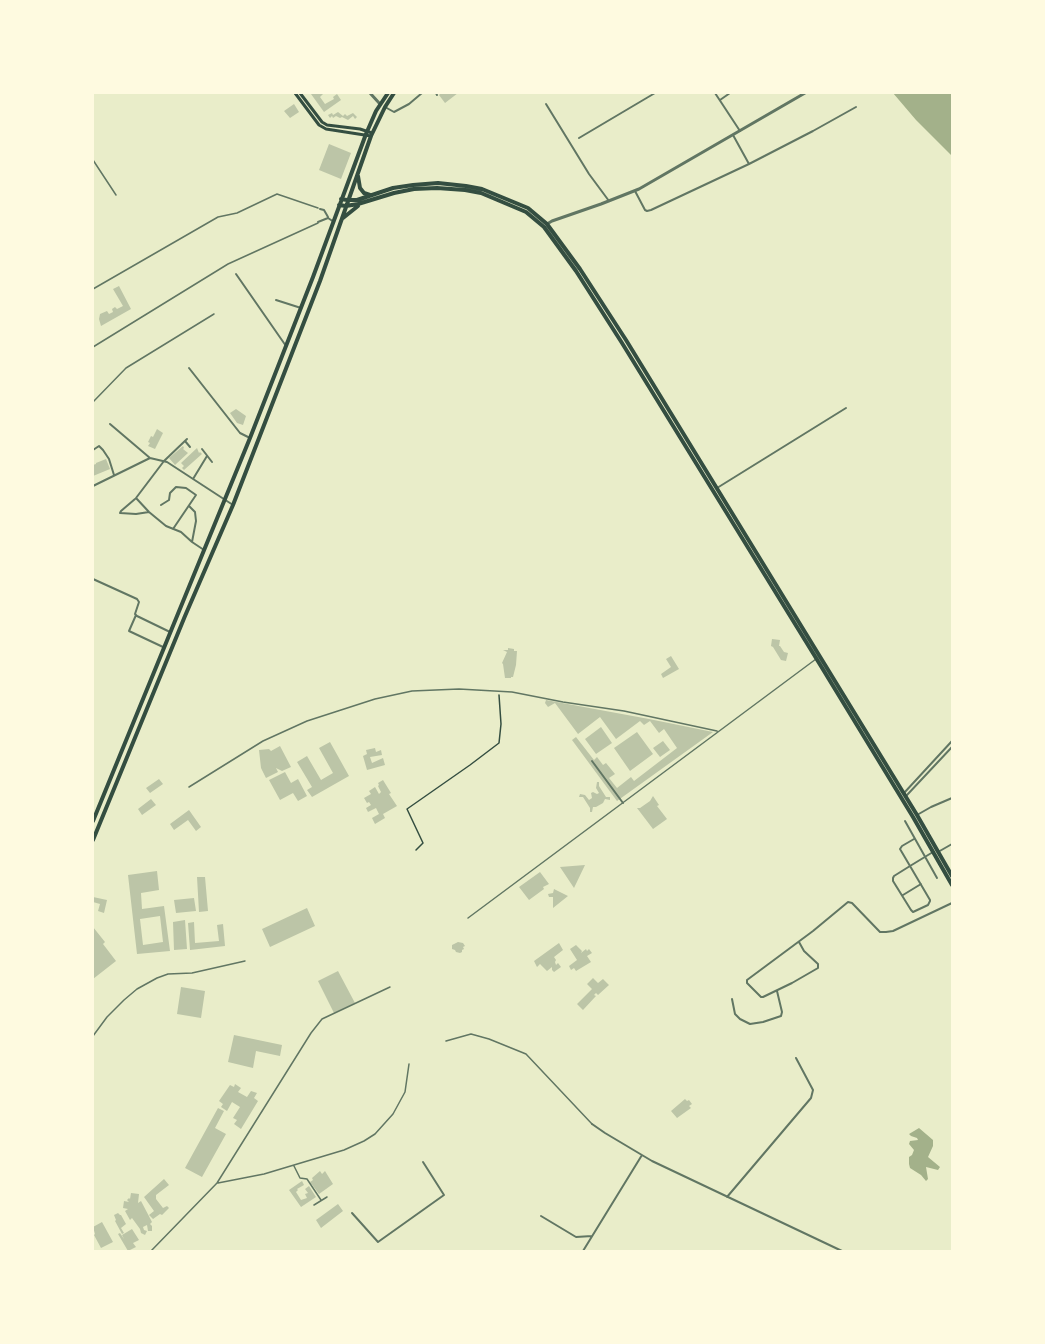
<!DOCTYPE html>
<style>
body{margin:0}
#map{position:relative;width:1045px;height:1344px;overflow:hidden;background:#e9edc9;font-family:"Times New Roman",serif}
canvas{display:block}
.frame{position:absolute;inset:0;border:94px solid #fefae0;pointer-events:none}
</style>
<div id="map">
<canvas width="1045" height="1344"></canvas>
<div class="frame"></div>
</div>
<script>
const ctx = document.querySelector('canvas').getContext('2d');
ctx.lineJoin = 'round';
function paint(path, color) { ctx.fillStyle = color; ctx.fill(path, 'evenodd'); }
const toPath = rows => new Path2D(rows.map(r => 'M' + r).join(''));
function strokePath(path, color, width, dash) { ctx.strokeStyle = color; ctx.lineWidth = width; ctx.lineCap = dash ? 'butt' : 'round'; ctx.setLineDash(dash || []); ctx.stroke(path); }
paint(toPath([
 [893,93,952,93,952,156,916,120],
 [919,1128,933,1140,933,1146,928,1157,940,1167,938,1170,926,1167,928,1179,926,1181,921,1175,910,1168,909,1164,909,1157,912,1155,914,1150,909,1144,910,1141,918,1140,917,1138,911,1136,909,1134]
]), '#a3b18a');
paint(toPath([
 [313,93,324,93,320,97,325,104,334,99,333,97,337,94,341,100,324,112,311,94],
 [441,93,458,93,445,103,439,95],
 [294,104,299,112,290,118,284,111],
 [338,112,343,116,345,114,347,116,353,113,357,117,355,119,353,116,348,120,342,117,340,118,336,116,333,118,332,116,330,118,328,115,332,113,333,115],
 [329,144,351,153,341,179,319,170],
 [119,286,131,309,101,326,99,319,100,314,107,311,109,314,113,312,112,309,115,307,117,309,123,306,113,289],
 [236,409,246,416,243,425,237,423,230,413],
 [157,429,163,433,155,449,148,446,150,443,148,442,151,436,153,437],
 [183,446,184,448,183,449,188,453,175,465,169,458],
 [197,448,199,453,200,452,202,454,184,470,182,468,184,466,181,463],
 [106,459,110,469,93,476,93,465,96,464,96,463],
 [772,639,780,640,779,646,780,646,784,652,788,653,786,661,781,660,773,647,771,646],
 [508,648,514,649,514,651,517,651,516,665,513,677,511,677,511,678,505,678,503,664,502,663,507,652,503,650,508,650],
 [671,656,679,669,663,678,661,674,671,667,666,659],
 [546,700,649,719,713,732,617,801,572,740,576,737,594,760,597,757,603,765,606,763,615,774,609,778,617,788,631,777,634,781,677,748,664,729,659,733,650,721,644,725,640,721,616,739,600,717,578,734,555,703,548,707,545,703],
 [601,727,612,743,596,754,585,739],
 [637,732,653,754,630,771,614,748],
 [663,741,670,750,660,757,653,748],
 [330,742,349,776,312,797,307,790,312,787,297,762,307,756,321,780,333,773,319,748],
 [280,746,291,767,282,771,276,768,278,772,266,778,261,768,259,750,269,749,271,751],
 [375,748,376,752,381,750,382,755,370,757,372,763,383,758,385,765,367,770,363,756,367,754,366,750],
 [285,772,291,783,298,779,307,796,298,801,293,793,280,800,269,780],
 [159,779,163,784,150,793,146,788],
 [383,780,391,793,389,794,397,806,383,814,385,818,375,824,372,818,379,814,376,808,368,812,366,808,371,805,369,802,367,803,364,798,371,794,369,791,375,787,379,794,381,792,378,786,379,785,378,783],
 [597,782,599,782,599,786,606,797,610,797,610,800,605,799,603,803,596,807,593,807,592,812,590,812,590,808,583,797,579,797,580,794,585,795,589,800,592,798,591,793,593,792,597,794,599,793,596,788],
 [653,796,659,805,657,806,667,819,653,829,637,808,640,808,650,801],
 [151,799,156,805,142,815,138,809],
 [189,810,201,827,196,831,188,820,174,830,170,824],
 [585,865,574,888,560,867],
 [157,871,159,890,141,893,142,909,164,906,170,951,137,954,128,875],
 [160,916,163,942,143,945,140,919],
 [540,872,549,884,543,887,544,889,529,900,519,887],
 [197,877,205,877,208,911,199,912],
 [554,889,568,896,553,908,553,897,549,897,548,894,553,893],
 [93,897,107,900,104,913,98,911,100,904,93,902],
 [194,898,196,911,176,913,174,900],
 [307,908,315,926,270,947,262,929],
 [185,920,187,949,174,950,173,922],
 [194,922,195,943,219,941,217,925,223,924,225,946,190,950,188,923],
 [93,927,105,942,103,944,116,961,93,979],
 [458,942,463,943,465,946,463,947,464,949,462,950,462,952,460,953,456,952,455,950,452,949,452,945],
 [559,943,563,950,554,957,556,960,555,962,556,965,558,963,561,967,554,972,552,970,552,967,547,971,540,964,537,967,534,961],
 [576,945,582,951,581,953,586,949,587,951,589,949,592,953,587,956,591,962,576,971,574,968,571,970,569,966,577,960,570,949],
 [338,971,355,1003,334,1013,318,981],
 [593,978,598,983,603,979,609,985,598,995,596,993,594,995,596,996,583,1010,577,1004,592,989,587,984],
 [181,987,205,991,201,1018,177,1014],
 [234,1035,282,1045,280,1056,256,1051,253,1068,228,1062],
 [235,1084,241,1088,238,1092,247,1097,251,1091,257,1093,254,1098,258,1101,241,1129,234,1124,237,1120,233,1118,240,1107,232,1102,227,1111,221,1107,223,1104,219,1101,230,1085,234,1087],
 [685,1099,687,1101,689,1100,692,1104,689,1106,691,1108,677,1118,671,1111],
 [218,1108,224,1111,215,1128,226,1134,202,1177,185,1168],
 [320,1171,322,1174,325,1171,333,1184,319,1194,310,1182,313,1180,312,1178],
 [164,1179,169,1185,156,1195,156,1199,163,1208,167,1206,169,1208,162,1215,160,1214,153,1219,149,1215,154,1211,144,1197],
 [302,1181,304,1185,297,1189,298,1190,296,1192,301,1200,307,1198,305,1194,308,1193,305,1189,309,1186,316,1197,301,1207,289,1190],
 [131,1193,139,1194,138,1203,141,1201,152,1222,150,1224,152,1226,152,1231,148,1231,147,1225,143,1227,144,1230,147,1231,145,1235,141,1233,140,1229,132,1218,130,1220,125,1211,128,1209,123,1208,124,1201,129,1202,127,1200,129,1198,130,1199],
 [338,1204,343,1211,321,1228,316,1220],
 [118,1213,120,1215,121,1215,126,1224,121,1228,124,1233,122,1234,115,1221,116,1220,114,1215],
 [102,1222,113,1242,101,1248,94,1235,95,1234,93,1227],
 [132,1229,139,1240,133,1243,136,1247,128,1251,118,1234,120,1233,124,1239,122,1235]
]), '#bcc5a7');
strokePath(toPath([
 [416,850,423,843,407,809,470,765,499,743,501,724,499,695]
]), '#344e41', 1.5);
strokePath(toPath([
 [93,160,116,195],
 [93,289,218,217,237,213,277,194,318,208],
 [93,347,228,264,318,223],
 [93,402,126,368,214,314],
 [189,787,263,741,307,721,375,699,412,691,459,689,512,692,563,702,624,711,717,731],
 [468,918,816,659],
 [93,1036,107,1017,124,1000,137,989,157,978,168,974,192,973,245,961],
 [446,1041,471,1034,489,1039,526,1054,592,1124],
 [294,1166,300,1178,307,1179,321,1200],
 [218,1183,264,1174,344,1150,364,1141,375,1134,393,1114,405,1092,409,1064],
 [314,1205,327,1197],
 [151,1251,217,1183,311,1033,322,1019,390,987]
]), '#617663', 1.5);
strokePath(toPath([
 [436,93,437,95],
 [715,93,740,131],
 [720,100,730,93],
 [546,104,589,174,609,201],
 [385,107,394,112,409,104,422,93],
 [733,135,749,164],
 [579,138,655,93],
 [635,191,645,210,647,211,651,210,749,164,813,131,856,107],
 [320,209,324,210,328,217],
 [318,222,328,218,334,222],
 [236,274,286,346],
 [276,300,301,308],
 [189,368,240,433,250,438],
 [110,424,150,458],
 [187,439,164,461,136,498,149,512,166,526,181,532,192,542,204,550],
 [185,441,190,447],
 [202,449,212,462],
 [93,450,99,446,103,450,109,459,114,475],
 [193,479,207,456],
 [93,486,150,458,167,462,233,505],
 [717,488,846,408],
 [161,505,169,500,170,493,176,487,186,488,196,495,173,529],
 [189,506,195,512,196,521,192,542],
 [120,513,136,514,149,512],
 [120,513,121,511,135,499],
 [93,579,137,599,139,602,135,614,137,616,170,632],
 [136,615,129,631,163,647],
 [592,761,623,803],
 [904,793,952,741],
 [907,795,952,747],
 [917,815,931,807,952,798],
 [905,821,937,878],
 [914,839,902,846,900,849,930,900,930,901,928,905,913,912,911,910,893,881,893,878,894,876,910,866,933,852],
 [938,852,952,844],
 [903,895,921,884],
 [799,942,804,951,818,964,818,968,792,983,763,997,761,997,747,983,747,980,813,931,848,902,852,903,880,932,886,932,893,931,952,903],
 [732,999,735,1014,740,1019,750,1024,763,1022,781,1016,782,1012,777,991],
 [592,1124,605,1133,652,1161,842,1251],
 [727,1197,811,1098,813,1090,796,1058],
 [352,1213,378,1242,444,1195,423,1162],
 [541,1216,576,1237,592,1236],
 [583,1251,642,1155]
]), '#617663', 2);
strokePath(toPath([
 [370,93,380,104],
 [547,224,552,221,601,204,639,189,805,93]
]), '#617663', 3);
strokePath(toPath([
 [295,93,319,125,326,129,371,136],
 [300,93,322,122,327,125,360,129,372,133]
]), '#344e41', 3);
strokePath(toPath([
 [358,176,360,188,364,193,370,195],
 [341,199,347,200,357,200,393,188,413,185,438,183,466,186,482,189,528,208,547,224,580,269,626,340,917,815,952,876],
 [339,205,346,206,358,204,394,193,414,189,437,188,465,190,481,193,526,212,544,227,576,271,622,343,816,658,913,817,952,885],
 [343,218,358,206],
 [93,821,250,438,313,277,366,134,376,111,388,93],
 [93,840,185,616,233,505,320,281,371,136,385,107,394,93]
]), '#344e41', 4);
</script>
